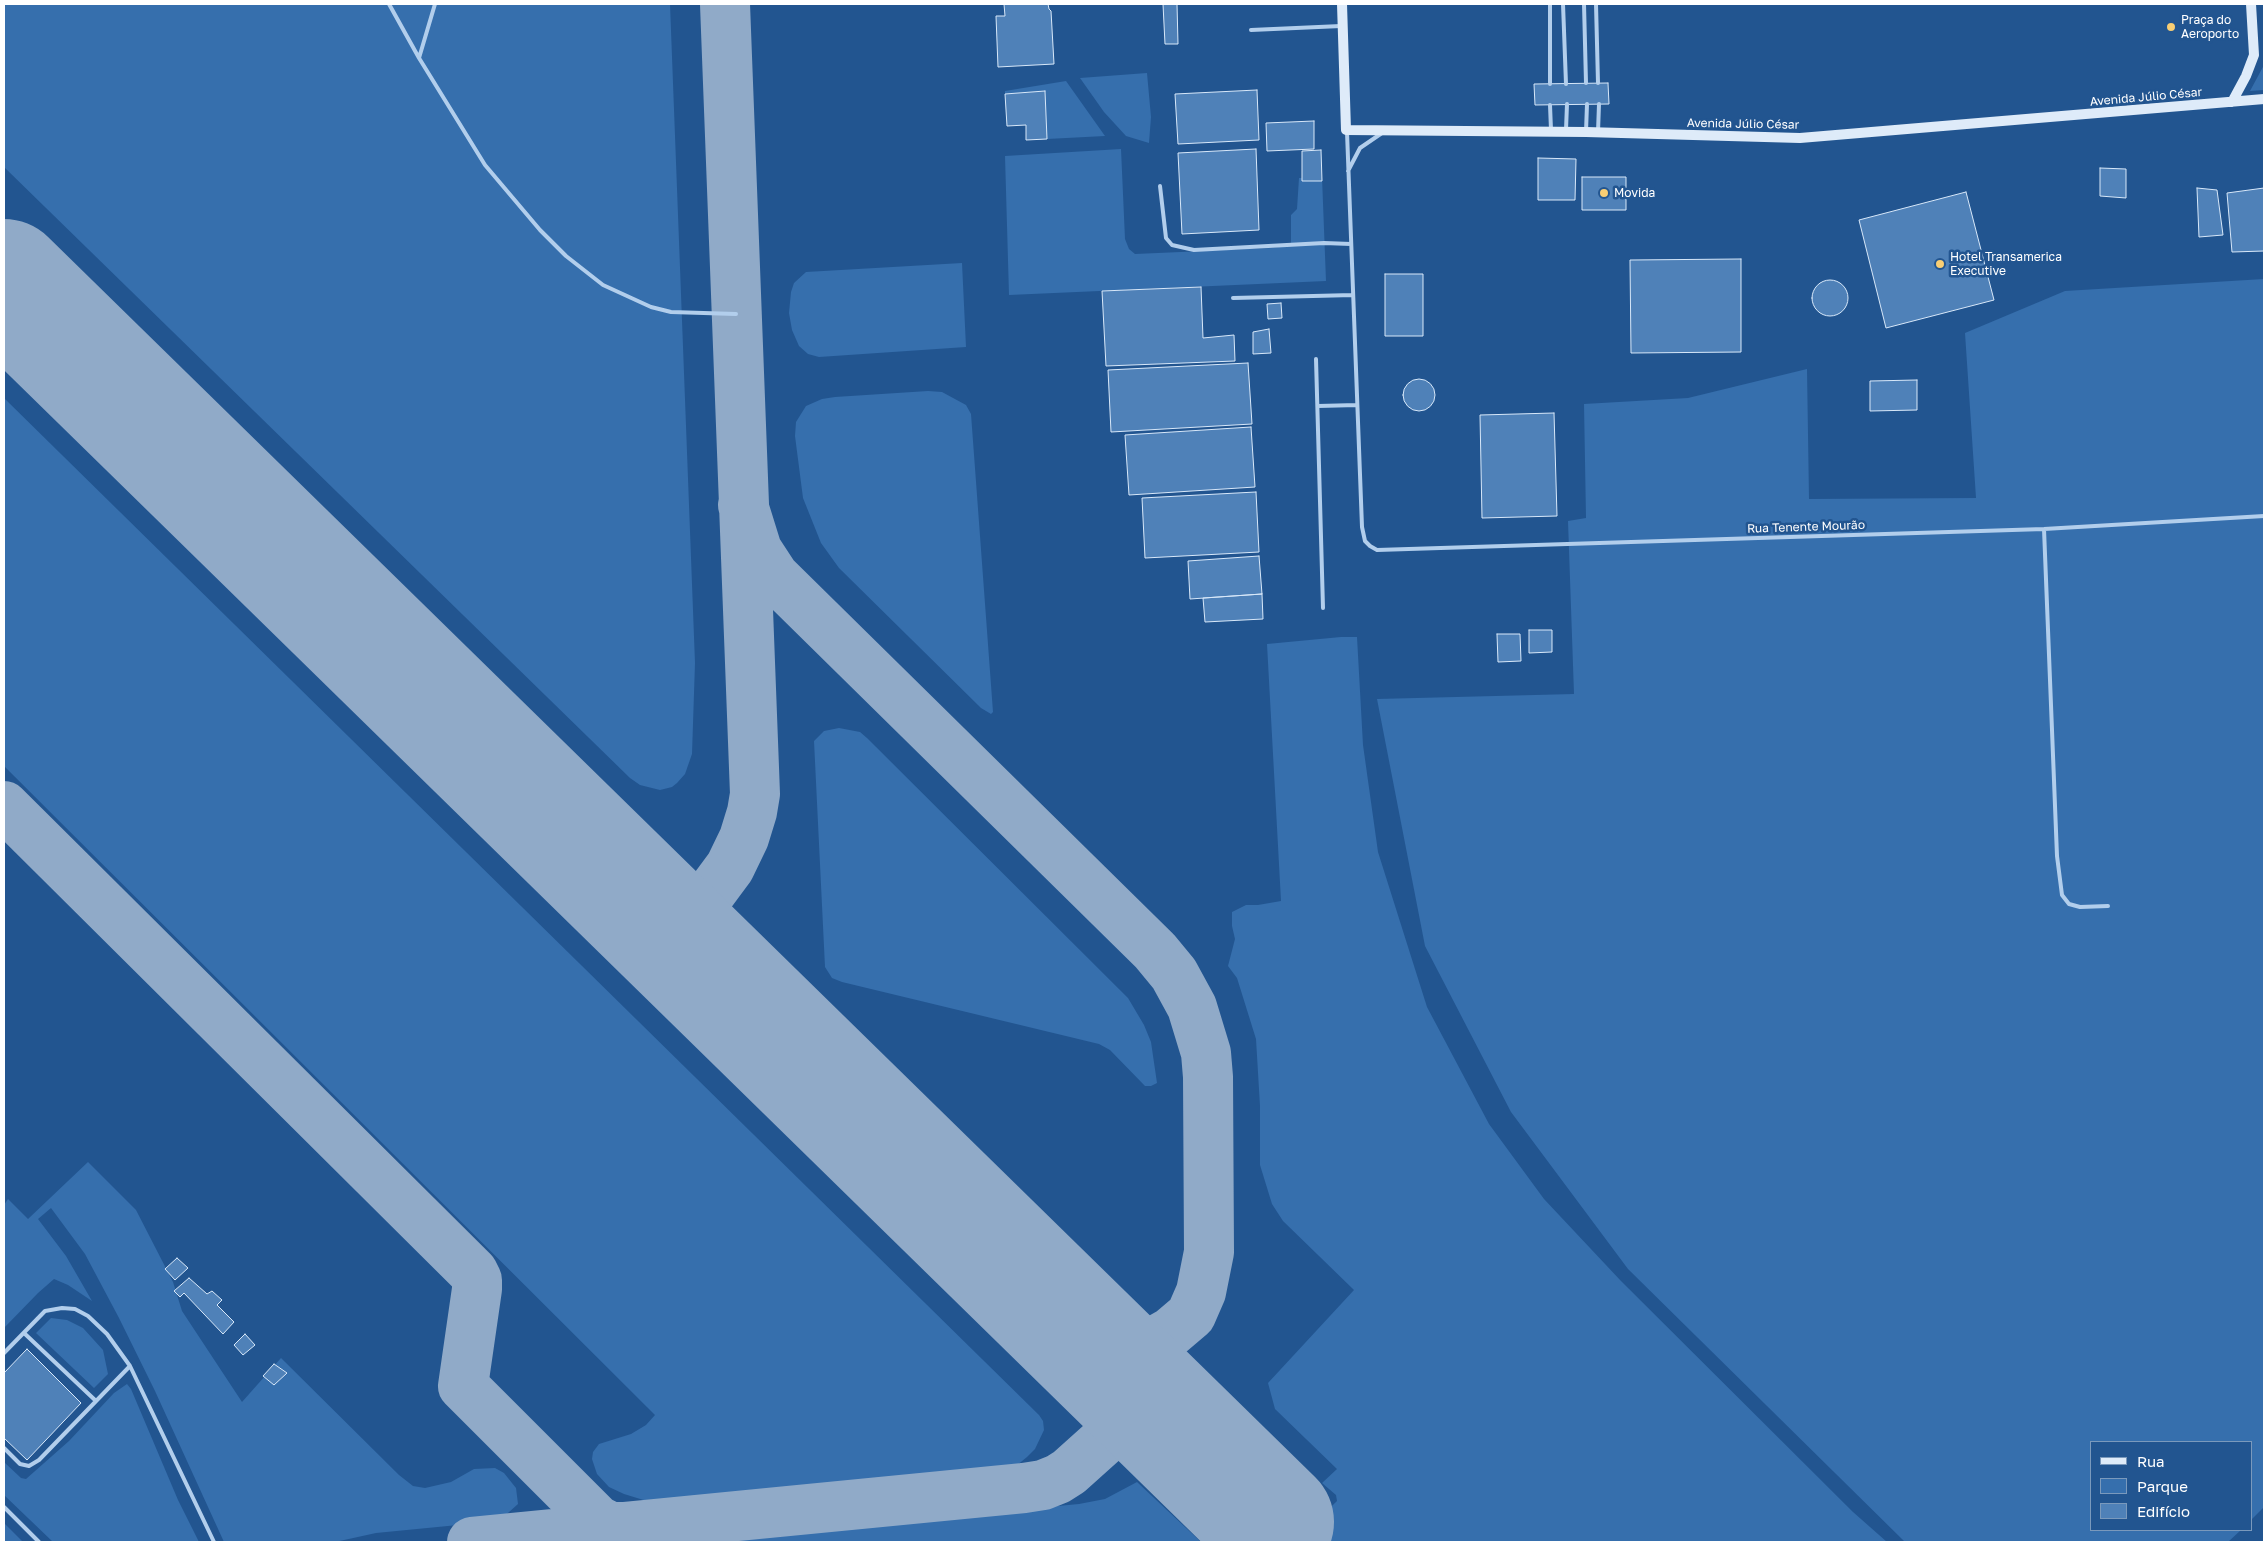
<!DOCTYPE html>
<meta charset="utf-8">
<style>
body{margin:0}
#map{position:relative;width:2268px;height:1546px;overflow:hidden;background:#225590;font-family:"Golos Text",sans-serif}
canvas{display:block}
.frame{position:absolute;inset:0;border:5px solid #fff;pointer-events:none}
.legend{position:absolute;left:2090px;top:1441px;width:162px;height:90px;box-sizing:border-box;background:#225590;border:1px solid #7a99bc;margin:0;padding:6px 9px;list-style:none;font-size:15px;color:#fff}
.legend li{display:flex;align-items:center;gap:10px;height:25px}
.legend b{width:25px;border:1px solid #7a99bc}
</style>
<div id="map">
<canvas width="2268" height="1546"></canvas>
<div class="frame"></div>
<ul class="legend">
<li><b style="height:6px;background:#deebf9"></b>Rua</li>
<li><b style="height:14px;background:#366fad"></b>Parque</li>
<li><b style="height:14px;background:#4f81b8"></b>Edifício</li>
</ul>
</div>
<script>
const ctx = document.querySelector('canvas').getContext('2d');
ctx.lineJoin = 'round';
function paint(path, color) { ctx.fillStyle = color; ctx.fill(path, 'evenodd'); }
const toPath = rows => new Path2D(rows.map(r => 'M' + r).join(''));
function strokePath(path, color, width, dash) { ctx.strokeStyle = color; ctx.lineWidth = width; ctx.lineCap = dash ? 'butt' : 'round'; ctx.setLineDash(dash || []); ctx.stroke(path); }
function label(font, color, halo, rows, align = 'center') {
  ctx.font = font + ' "Golos Text",sans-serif'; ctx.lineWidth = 5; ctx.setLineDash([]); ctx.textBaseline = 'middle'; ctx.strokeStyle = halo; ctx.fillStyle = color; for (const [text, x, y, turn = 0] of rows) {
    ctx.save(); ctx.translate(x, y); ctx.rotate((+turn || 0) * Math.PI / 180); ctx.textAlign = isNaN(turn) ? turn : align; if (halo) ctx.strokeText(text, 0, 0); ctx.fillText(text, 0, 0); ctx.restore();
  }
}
paint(toPath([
 [4,4,670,4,695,663,692,754,685,774,677,783,672,787,660,790,640,785,630,778,4,167],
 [2264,65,2264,90,2250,91],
 [1147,73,1151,117,1149,143,1126,136,1104,112,1080,78],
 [1066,81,1105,136,1047,139,1045,91,1005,94,1005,91],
 [1121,149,1125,239,1129,249,1135,254,1272,248,1291,245,1291,215,1297,209,1299,178,1322,177,1326,281,1009,295,1005,156],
 [962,263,966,347,819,357,808,354,799,346,792,330,789,313,791,292,794,283,806,272],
 [2264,279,2264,1507,2252,1519,2252,1442,2092,1442,2092,1530,2241,1530,2228,1542,1905,1542,1628,1269,1511,1112,1425,946,1377,699,1574,694,1568,521,1586,518,1584,404,1688,398,1807,369,1809,499,1976,498,1965,333,2065,291],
 [928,391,942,392,966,405,971,414,993,712,991,714,981,708,839,568,821,543,803,498,795,436,796,422,806,406,822,399,835,397],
 [4,398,1039,1415,1043,1421,1044,1430,1035,1449,1027,1457,1016,1466,1001,1469,669,1503,650,1502,624,1494,609,1487,597,1474,592,1459,593,1452,599,1444,631,1434,646,1425,655,1415,4,766],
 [1341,637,1357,637,1363,745,1378,852,1427,1007,1489,1124,1544,1199,1621,1281,1853,1512,1887,1542,1295,1542,1337,1501,1336,1495,1322,1483,1337,1469,1275,1409,1268,1383,1354,1290,1283,1221,1272,1204,1260,1165,1260,1106,1256,1039,1237,978,1228,966,1235,939,1232,926,1232,912,1246,905,1258,905,1281,901,1267,644],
 [839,728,860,732,867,738,1128,998,1144,1025,1151,1042,1157,1083,1151,1086,1145,1086,1110,1050,1099,1044,842,982,832,978,825,967,814,741,824,731],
 [88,1162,136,1210,173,1282,182,1311,242,1402,281,1358,399,1475,413,1486,425,1488,451,1482,474,1469,495,1468,504,1473,516,1488,518,1504,499,1521,376,1533,335,1542,224,1542,155,1391,119,1318,85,1254,51,1208,38,1219,66,1256,92,1301,68,1285,54,1279,38,1293,4,1328,4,1205,8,1199,28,1219],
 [51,1318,67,1320,83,1328,103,1350,108,1374,94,1388,36,1333],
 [127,1384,131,1389,178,1500,199,1542,53,1542,4,1495,4,1462,21,1478,26,1479,69,1441,114,1393],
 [1137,1482,1201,1542,676,1542,1079,1504,1105,1499],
 [4,1523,23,1542,4,1542]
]), '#366fad');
strokePath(toPath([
 [743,505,757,550,774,576,1155,951,1174,974,1192,1007,1206,1053,1208,1077,1209,1252,1201,1292,1191,1315,1171,1332,1155,1341,1135,1345,1111,1343,1087,1334,1065,1321],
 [4,806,473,1272,477,1280,477,1289,463,1386,597,1520,611,1527,631,1527],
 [646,911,680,909,710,894,730,867,744,838,752,812,755,794,725,4],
 [472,1542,1024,1488,1043,1485,1058,1479,1069,1472,1147,1402]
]), '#90aac8', 50);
strokePath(toPath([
 [4,282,1271,1522]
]), '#90aac8', 126);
const building = toPath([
 [1004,4,1048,4,1049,9,1051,11,1054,64,998,67,996,16,1005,16,1004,4],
 [1163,4,1177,4,1178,44,1165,44,1163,4],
 [1608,83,1609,104,1535,105,1534,84,1608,83],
 [1257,90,1259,140,1178,144,1175,94,1257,90],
 [1045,91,1047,139,1026,140,1026,125,1007,126,1005,94,1045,91],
 [1314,121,1314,149,1267,151,1266,123,1314,121],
 [1256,149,1259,230,1182,234,1178,153,1256,149],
 [1321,150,1322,181,1302,181,1302,151,1321,150],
 [1538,158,1576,159,1575,200,1538,200,1538,158],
 [2100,168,2126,169,2126,198,2100,196,2100,168],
 [1582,177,1626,177,1626,210,1582,210,1582,177],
 [2197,188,2217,190,2223,235,2199,237,2197,188],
 [2264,188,2264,251,2232,252,2227,193,2264,188],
 [1966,192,1994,300,1886,328,1859,220,1966,192],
 [1741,259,1741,352,1631,353,1630,260,1741,259],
 [1385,274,1423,274,1423,336,1385,336,1385,274],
 '1812 298a18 18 0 1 1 36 0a18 18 0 1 1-36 0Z',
 [1201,287,1203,338,1234,335,1235,361,1106,366,1102,291,1201,287],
 [1281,303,1282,318,1268,319,1267,304,1281,303],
 [1269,329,1271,353,1253,354,1253,332,1269,329],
 [1248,363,1252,424,1111,432,1108,370,1248,363],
 '1403 395a16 16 0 1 1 32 0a16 16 0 1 1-32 0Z',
 [1917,380,1917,410,1870,411,1870,381,1917,380],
 [1554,413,1557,516,1482,518,1480,415,1554,413],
 [1251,427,1255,487,1129,495,1125,435,1251,427],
 [1256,492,1259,552,1145,558,1142,498,1256,492],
 [1259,556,1262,594,1190,599,1188,561,1259,556],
 [1262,594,1263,619,1205,622,1203,598,1262,594],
 [1529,630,1552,630,1552,652,1529,653,1529,630],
 [1497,634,1520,634,1521,661,1498,662,1497,634],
 [177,1258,188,1268,175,1280,165,1269,177,1258],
 [189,1278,207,1294,212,1291,222,1300,217,1305,234,1322,223,1334,184,1293,180,1297,174,1291,189,1278],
 [245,1334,255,1345,243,1355,234,1345,245,1334],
 [27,1349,81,1403,27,1460,4,1438,4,1373,27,1349],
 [274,1364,287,1373,274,1385,263,1376,274,1364]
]);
paint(building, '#4f81b8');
strokePath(building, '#d8e8f9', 1);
strokePath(toPath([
 [389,4,419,58,485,165,540,230,566,256,603,285,651,307,671,312,736,314],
 [1550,4,1550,84],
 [1563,4,1566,84],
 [1584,4,1586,83],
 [1596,4,1598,83],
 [1251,30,1341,26],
 [419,58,435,4],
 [1550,105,1551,130],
 [1566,130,1567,104],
 [1347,132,1362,527,1365,541,1370,546,1377,550,2044,529,2264,516],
 [1586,132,1587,104],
 [1598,132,1599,104],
 [1348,171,1360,148,1382,133],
 [1160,186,1166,238,1172,245,1194,250,1324,243,1351,244],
 [1233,298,1353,295],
 [1316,359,1323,608],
 [1318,406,1357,405],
 [2044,529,2057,856,2062,895,2069,904,2080,907,2108,906],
 [24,1333,96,1401],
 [4,1353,45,1311,62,1308,75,1309,88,1316,107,1334,130,1366,214,1542],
 [4,1448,20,1464,29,1466,39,1460,130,1366],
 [4,1507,39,1542]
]), '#b2ceec', 4);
strokePath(toPath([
 [1342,4,1346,130,1586,132,1800,138,2264,99],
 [2232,102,2246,76,2254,55,2251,4]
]), '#deebf9', 10);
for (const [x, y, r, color] of [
 [2171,27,5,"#f8ce74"],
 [1604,193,5,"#f8ce74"],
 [1940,264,5,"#f8ce74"]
]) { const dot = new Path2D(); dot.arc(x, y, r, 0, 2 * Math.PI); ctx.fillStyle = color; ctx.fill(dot); strokePath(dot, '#225590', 2); }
label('12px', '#fff', '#225590', [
 ["Praça do",2181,20],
 ["Aeroporto",2181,34],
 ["Movida",1614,193],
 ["Hotel Transamerica",1950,257],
 ["Executive",1950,271]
], 'left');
label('12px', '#fff', '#225590', [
 ["Avenida Júlio César",2146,97,-5],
 ["Avenida Júlio César",1743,124,1],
 ["Rua Tenente Mourão",1806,527,-2]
]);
</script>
